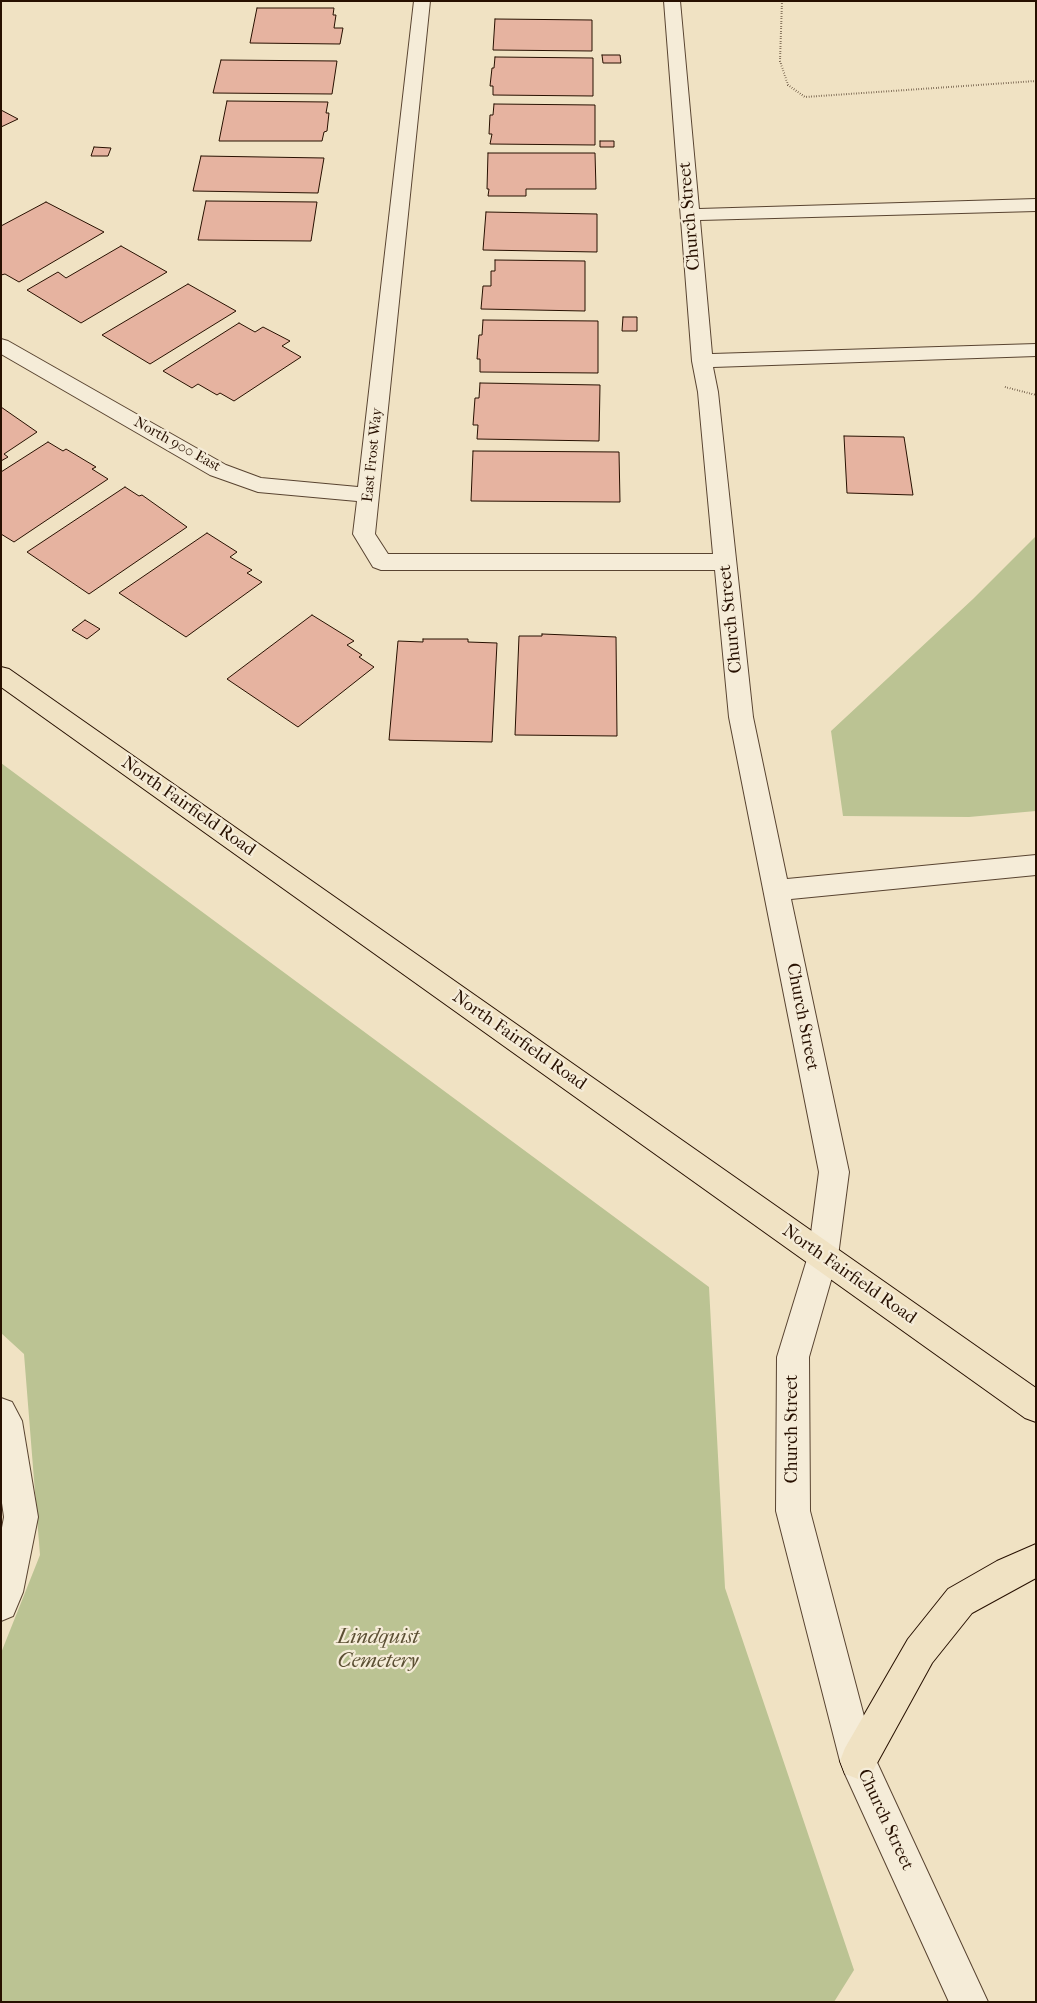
<!DOCTYPE html>
<style>
body{margin:0}
#map{position:relative;width:1037px;height:2003px;overflow:hidden;background:#f0e2c3;font-family:"IM FELL French Canon",serif}
canvas{display:block}
.frame{position:absolute;inset:0;border:2px solid #271000;pointer-events:none}
</style>
<div id="map">
<canvas width="1037" height="2003"></canvas>
<div class="frame"></div>
</div>
<script>
const ctx = document.querySelector('canvas').getContext('2d');
ctx.lineJoin = 'round';
function paint(path, color) { ctx.fillStyle = color; ctx.fill(path, 'evenodd'); }
const toPath = rows => new Path2D(rows.map(r => 'M' + r).join(''));
function strokePath(path, color, width, dash) { ctx.strokeStyle = color; ctx.lineWidth = width; ctx.lineCap = dash ? 'butt' : 'round'; ctx.setLineDash(dash || []); ctx.stroke(path); }
function label(font, color, halo, rows, align = 'center') {
  ctx.font = font + ' "IM FELL French Canon",serif'; ctx.lineWidth = 4.5; ctx.setLineDash([]); ctx.textBaseline = 'middle'; ctx.strokeStyle = halo; ctx.fillStyle = color; for (const [text, x, y, turn = 0] of rows) {
    ctx.save(); ctx.translate(x, y); ctx.rotate((+turn || 0) * Math.PI / 180); ctx.textAlign = isNaN(turn) ? turn : align; if (halo) ctx.strokeText(text, 0, 0); ctx.fillText(text, 0, 0); ctx.restore();
  }
}
paint(toPath([
 [1036,536,1036,811,969,817,843,816,831,731,973,599],
 [1,763,709,1287,725,1588,854,1970,834,2002,1,2002,1,1653,40,1555,24,1354,1,1333]
]), '#bbc393');
const building = toPath([
 [257,8,334,8,333,15,336,15,334,28,343,28,340,44,250,43,257,8],
 [495,19,592,20,592,51,493,50,495,19],
 [602,55,620,55,621,63,603,63,602,55],
 [495,57,593,58,593,96,493,95,493,86,490,86,492,68,494,68,495,57],
 [221,60,337,61,332,94,213,93,221,60],
 [227,101,328,102,326,113,329,113,327,131,324,132,322,141,219,141,227,101],
 [494,104,595,105,595,145,490,144,492,134,489,134,490,115,493,115,494,104],
 [1,110,18,119,1,127,1,110],
 [600,141,614,141,614,147,600,147,600,141],
 [94,147,111,148,108,156,91,156,94,147],
 [488,153,595,153,596,189,526,189,526,196,488,196,489,189,487,189,488,153],
 [201,156,324,158,318,193,193,191,201,156],
 [206,201,317,202,311,241,198,240,206,201],
 [46,202,104,232,19,282,5,274,1,275,1,226,46,202],
 [486,212,597,214,597,252,483,250,486,212],
 [121,246,167,272,81,323,27,290,58,272,66,278,121,246],
 [495,260,585,261,585,311,481,309,483,286,491,286,491,271,495,271,495,260],
 [188,284,236,311,150,364,102,335,188,284],
 [623,317,637,317,637,331,622,331,623,317],
 [483,320,598,321,598,373,480,372,480,359,477,359,479,335,482,335,483,320],
 [239,323,255,332,263,327,290,341,282,346,301,357,234,401,220,393,217,395,198,384,192,388,163,371,239,323],
 [480,383,600,385,599,441,477,439,478,425,473,425,475,398,479,398,480,383],
 [1,407,37,432,4,454,8,457,1,461,1,407],
 [844,436,904,437,913,495,847,493,844,436],
 [48,442,63,451,66,449,96,467,92,469,108,479,14,542,1,534,1,472,48,442],
 [473,451,619,452,620,502,471,501,473,451],
 [125,487,139,496,142,495,187,527,89,594,27,552,125,487],
 [207,533,237,552,230,557,252,570,247,573,262,582,186,637,119,593,207,533],
 [312,615,354,641,347,645,362,655,359,657,374,667,298,727,227,679,312,615],
 [85,620,100,629,87,639,72,630,85,620],
 [542,634,616,637,617,736,515,735,519,636,542,636,542,634],
 [423,639,468,639,468,642,497,643,492,742,389,740,398,641,423,642,423,639]
]);
paint(building, '#e6b3a0');
strokePath(building, '#271000', 1);
const minor = toPath([
 [414,1,430,1,375,534,388,554,713,554,698,392,692,361,664,1,680,1,699,209,1036,199,1036,211,700,220,712,354,1036,344,1036,356,713,367,718,392,753,717,787,879,1036,855,1036,875,791,899,849,1172,838,1256,809,1357,810,1511,875,1758,988,2002,949,2002,845,1774,840,1761,776,1511,777,1357,808,1256,819,1172,729,717,715,570,381,570,373,567,353,534,357,501,258,492,210,475,1,354,1,339,8,341,226,465,261,478,358,487,414,1],
 [1,1398,12,1402,22,1421,38,1517,23,1592,13,1616,1,1621,1,1533,4,1517,1,1496,1,1398]
]);
const major = toPath([
 [1,667,9,669,1036,1388,1036,1422,1025,1418,1,687,1,667],
 [1036,1544,1036,1578,972,1613,932,1663,871,1774,858,1779,845,1774,840,1761,845,1748,908,1639,948,1589,997,1561,1036,1544]
]);
strokePath(minor, '#594431', 2);
strokePath(major, '#271000', 2);
strokePath(toPath([
 [782,1,780,61,788,85,805,97,1036,81],
 [1005,387,1036,395]
]), '#271000', 2, [0.5, 2]);
paint(minor, '#f5ecd8');
paint(major, '#f0e2c3');
label('15px', '#271000', '#f5ecd8', [
 ["North 900 East",177,445,29],
 ["East Frost Way",373,455,-84]
]);
label('18px', '#271000', '#f5ecd8', [
 ["Church Street",690,216,-95],
 ["Church Street",731,619,-96],
 ["North Fairfield Road",188,807,35],
 ["Church Street",802,1017,79],
 ["North Fairfield Road",519,1041,35],
 ["North Fairfield Road",849,1275,35],
 ["Church Street",793,1429,-90],
 ["Church Street",885,1820,65]
]);
label('italic 21px', '#5b4f33', '#f5ecd8', [
 ["Lindquist",378,1638],
 ["Cemetery",378,1662]
]);
</script>
